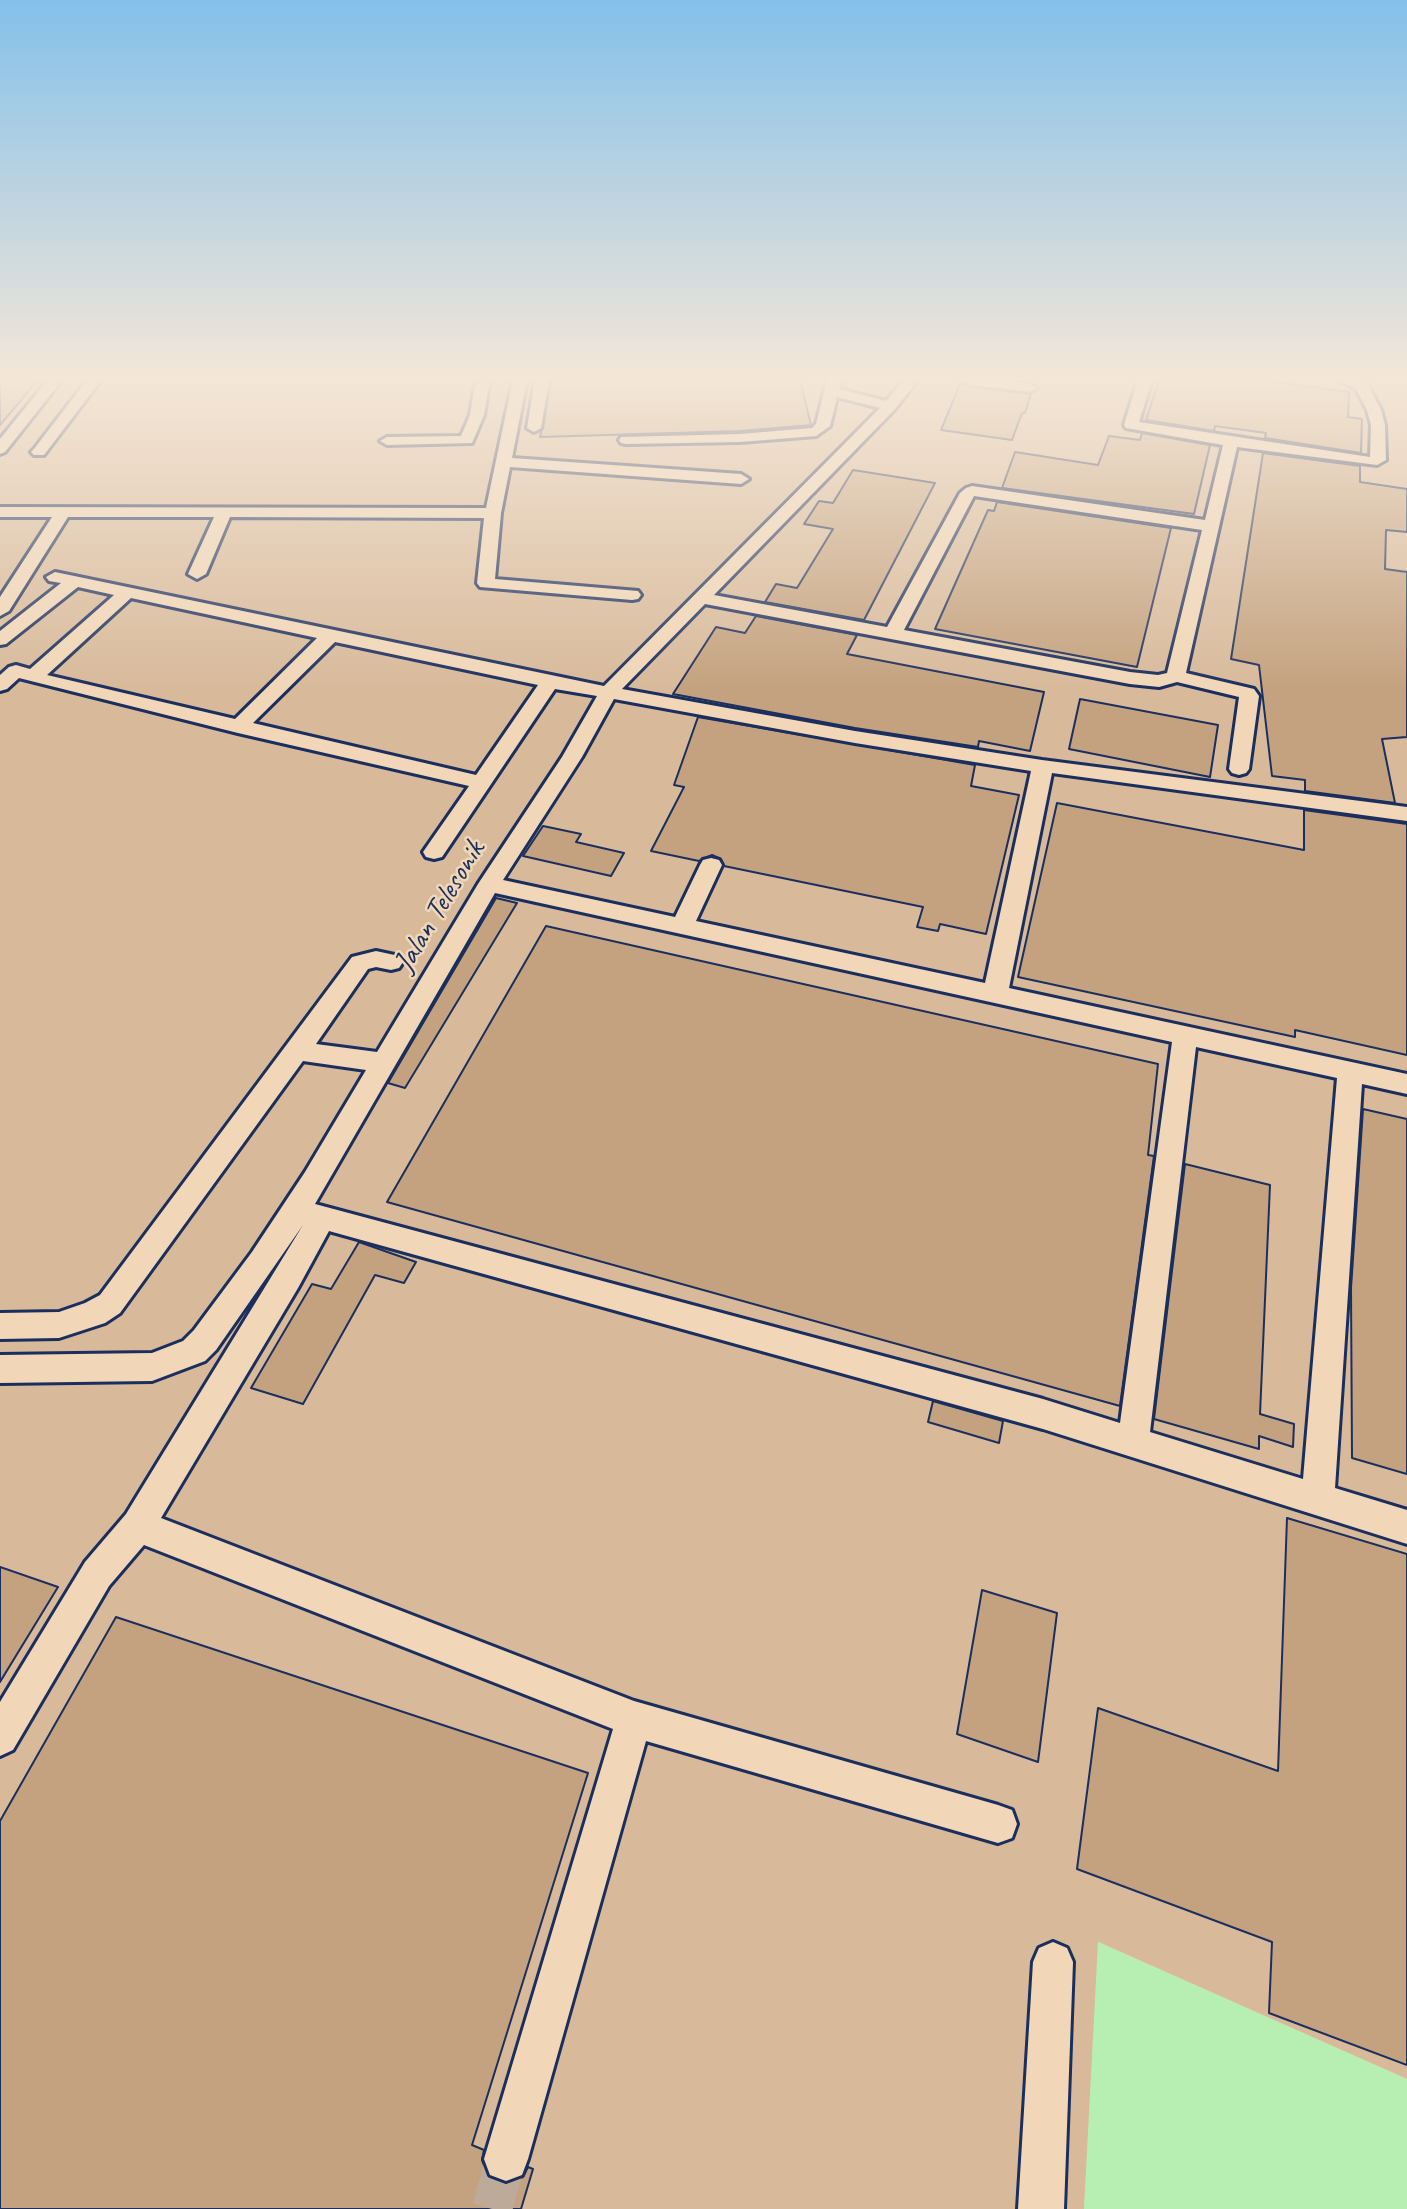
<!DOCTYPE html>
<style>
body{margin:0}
canvas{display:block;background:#e7c9a8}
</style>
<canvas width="1407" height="2209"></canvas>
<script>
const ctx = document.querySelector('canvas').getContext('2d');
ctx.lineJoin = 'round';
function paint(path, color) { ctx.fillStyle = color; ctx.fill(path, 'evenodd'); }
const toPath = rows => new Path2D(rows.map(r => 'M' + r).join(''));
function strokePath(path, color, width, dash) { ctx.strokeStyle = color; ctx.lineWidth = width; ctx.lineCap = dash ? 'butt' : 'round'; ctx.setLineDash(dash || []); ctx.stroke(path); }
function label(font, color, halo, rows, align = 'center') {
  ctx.font = font + ' Caveat,sans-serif'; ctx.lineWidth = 5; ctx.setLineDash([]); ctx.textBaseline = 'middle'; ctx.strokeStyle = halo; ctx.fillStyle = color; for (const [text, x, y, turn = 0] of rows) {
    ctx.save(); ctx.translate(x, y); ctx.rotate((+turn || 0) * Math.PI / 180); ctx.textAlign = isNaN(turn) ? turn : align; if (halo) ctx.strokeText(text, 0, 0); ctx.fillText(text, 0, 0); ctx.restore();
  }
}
paint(toPath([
 [0,380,1407,380,1407,2079,1099,1942,1084,2209,0,2209]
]), '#d8ba9b');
paint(toPath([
 [1098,1942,1407,2079,1407,2209,1084,2209]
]), '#b7efb2');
const building = toPath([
 [0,380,38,380,0,425,0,380],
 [551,380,800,380,811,425,740,431,540,437,551,380],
 [1159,380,1261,380,1349,392,1348,417,1362,419,1361,453,1265,438,1266,433,1215,426,1214,431,1146,420,1159,380],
 [960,384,1031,394,1025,413,1022,413,1012,440,941,430,960,384],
 [1142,433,1210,445,1194,514,1002,488,1015,452,1098,465,1109,436,1140,440,1142,433],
 [1263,453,1360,466,1360,482,1407,489,1407,532,1386,530,1385,569,1407,572,1407,737,1382,739,1395,803,1305,791,1305,780,1272,776,1259,665,1231,659,1263,453],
 [853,470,935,483,864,620,765,602,776,584,797,588,833,529,804,524,819,501,833,503,853,470],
 [997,502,1171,528,1137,667,935,629,988,510,994,511,997,502],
 [756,616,857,635,847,654,1044,692,1030,751,979,741,978,747,855,728,673,694,716,627,745,633,756,616],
 [1080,699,1218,725,1210,777,1069,749,1080,699],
 [698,717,975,765,971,786,1019,795,986,934,940,924,938,931,917,927,923,907,724,866,721,859,712,855,699,861,651,851,684,787,674,785,698,717],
 [1057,803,1304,850,1304,810,1407,824,1407,1055,1295,1030,1295,1037,1018,977,1057,803],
 [543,826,581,834,576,842,624,853,611,876,523,856,543,826],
 [496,898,517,903,405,1088,388,1083,496,898],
 [546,926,1158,1064,1148,1155,1154,1156,1120,1406,387,1202,546,926],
 [1363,1109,1407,1119,1407,1474,1352,1458,1351,1288,1363,1109],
 [1185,1164,1270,1185,1260,1414,1294,1424,1293,1447,1259,1436,1259,1449,1154,1419,1185,1164],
 [359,1242,416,1262,404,1283,375,1275,303,1404,251,1388,312,1284,331,1289,359,1242],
 [933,1401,1003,1421,999,1443,928,1422,933,1401],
 [1287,1518,1407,1554,1407,2065,1269,2013,1272,1942,1077,1869,1098,1708,1278,1771,1287,1518],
 [0,1567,58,1587,0,1682,0,1567],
 [982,1590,1057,1613,1038,1762,957,1734,982,1590],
 [116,1617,588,1773,472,2145,484,2150,482,2160,489,2177,507,2183,523,2177,528,2167,533,2169,521,2209,0,2209,0,1821,116,1617]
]);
paint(building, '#c4a27f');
strokePath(building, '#1b2f5e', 2);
strokePath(toPath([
 [492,2209,506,2159]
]), '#beaa99', 40, [40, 20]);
const minor = toPath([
 [48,380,62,380,5,452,0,454,0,439,48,380],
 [87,380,101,380,44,455,34,455,31,452,34,449,87,380],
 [513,380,527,380,512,458,741,474,749,479,741,484,510,467,501,513,495,579,638,591,641,595,638,599,632,600,480,587,477,583,484,518,230,517,206,574,197,579,188,574,214,517,68,517,9,611,0,616,0,597,52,517,0,517,0,507,486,508,513,380],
 [535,380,549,380,541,428,534,432,527,428,535,380],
 [827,380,841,380,839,389,886,401,904,380,918,380,895,409,714,595,887,627,960,493,966,488,972,486,1205,520,1223,445,1126,428,1124,425,1138,380,1152,380,1139,422,1370,457,1371,425,1367,410,1356,389,1339,380,1359,380,1367,383,1381,410,1385,425,1386,460,1377,465,1237,447,1186,673,1254,689,1259,696,1249,769,1246,773,1239,775,1232,773,1229,769,1239,697,1177,682,1159,687,1130,684,705,604,622,689,855,731,1042,760,1407,807,1407,821,1052,773,1009,988,1407,1074,1407,1094,1362,1084,1335,1488,1407,1510,1407,1544,1043,1429,329,1231,298,1288,161,1518,634,1701,998,1805,1012,1810,1017,1824,1012,1838,998,1843,646,1741,528,2159,522,2175,506,2181,490,2175,484,2159,613,1729,144,1545,109,1586,13,1750,0,1756,0,1702,85,1562,126,1514,303,1225,216,1350,205,1361,152,1381,0,1383,0,1355,152,1353,183,1341,194,1330,252,1252,305,1172,366,1070,303,1061,120,1313,105,1323,59,1338,0,1339,0,1313,59,1312,85,1303,100,1295,352,957,376,951,399,956,403,962,399,968,391,970,376,967,368,969,316,1044,377,1052,478,884,562,757,597,696,555,689,442,857,434,859,426,857,423,852,469,786,238,733,19,678,7,689,0,691,0,675,9,667,16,665,30,669,114,595,78,587,6,644,0,645,0,631,61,583,49,581,46,577,55,572,604,686,880,408,837,397,830,426,816,436,740,442,626,444,621,443,619,440,621,437,740,434,812,428,816,424,827,380],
 [974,496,1202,530,1167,673,1158,675,1130,672,904,630,974,496],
 [131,598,317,638,235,719,47,675,131,598],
 [335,642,538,685,476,775,253,723,335,642],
 [614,699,855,743,1031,771,985,983,696,921,722,865,719,860,711,858,703,860,700,865,675,917,503,880,582,757,614,699],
 [495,893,1172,1042,1120,1423,1043,1399,315,1204,495,893],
 [1196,1047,1337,1078,1303,1479,1150,1432,1196,1047],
 [959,380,999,380,1030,384,1037,388,1030,392,966,384,959,380],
 [482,381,489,385,484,415,472,443,387,445,380,441,387,437,461,436,470,415,475,385,482,381],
 [1053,1942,1067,1948,1073,1962,1064,2209,1018,2209,1033,1962,1039,1948,1053,1942]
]);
strokePath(minor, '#1b2f5e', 6);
paint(minor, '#f1d7b8');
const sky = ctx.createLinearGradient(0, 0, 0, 689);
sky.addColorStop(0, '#83c0ea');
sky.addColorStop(0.55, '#f4e7d8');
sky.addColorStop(1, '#f4e7d800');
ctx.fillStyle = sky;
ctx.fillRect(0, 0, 1407, 689);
label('30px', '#1b2f5e', '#f1d7b8', [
 ["Jalan Telesonik",440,907,-59]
]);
</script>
